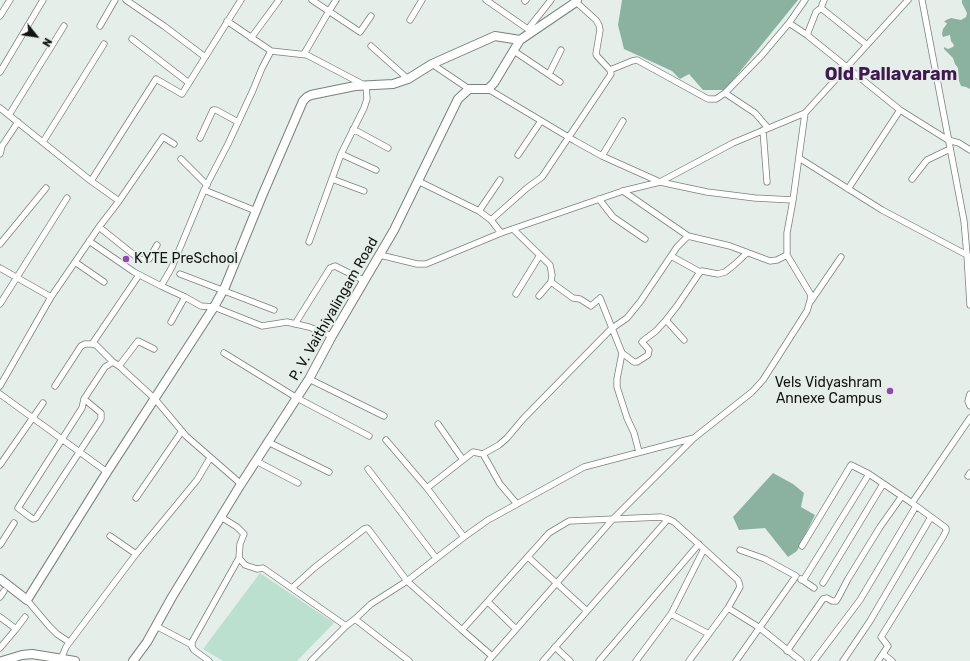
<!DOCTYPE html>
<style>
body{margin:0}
#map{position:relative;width:970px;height:661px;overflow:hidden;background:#e6eeea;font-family:Rubik,sans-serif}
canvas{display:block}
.north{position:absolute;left:16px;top:16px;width:40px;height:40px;-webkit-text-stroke:3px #e6eeea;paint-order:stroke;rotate:120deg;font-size:11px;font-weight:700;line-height:16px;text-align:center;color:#111412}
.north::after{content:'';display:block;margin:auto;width:14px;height:18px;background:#111412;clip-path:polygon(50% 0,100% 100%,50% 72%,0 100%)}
</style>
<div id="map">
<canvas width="970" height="661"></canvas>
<div class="north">N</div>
</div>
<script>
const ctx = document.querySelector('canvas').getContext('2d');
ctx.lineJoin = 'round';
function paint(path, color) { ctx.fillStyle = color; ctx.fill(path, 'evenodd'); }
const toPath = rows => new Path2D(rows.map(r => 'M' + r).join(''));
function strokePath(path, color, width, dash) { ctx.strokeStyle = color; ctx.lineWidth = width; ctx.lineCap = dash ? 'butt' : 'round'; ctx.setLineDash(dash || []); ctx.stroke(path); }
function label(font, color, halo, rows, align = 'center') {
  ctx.font = font + ' Rubik,sans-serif'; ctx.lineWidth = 4; ctx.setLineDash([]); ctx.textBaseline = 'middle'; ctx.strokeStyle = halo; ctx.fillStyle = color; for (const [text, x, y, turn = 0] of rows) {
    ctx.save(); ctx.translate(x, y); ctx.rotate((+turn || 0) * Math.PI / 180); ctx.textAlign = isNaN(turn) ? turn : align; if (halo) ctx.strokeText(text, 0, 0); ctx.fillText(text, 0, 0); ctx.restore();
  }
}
paint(toPath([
 [260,573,334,623,297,661,223,661,203,649]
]), '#bbe0cf');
paint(toPath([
 [622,0,798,0,725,90,703,90,689,74,680,79,672,71,624,49,618,25],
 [962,0,970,0,970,89,966,87,961,86,959,81,958,68,955,64,953,58,944,49,944,47,948,49,953,47,954,45,951,41,950,35,943,37,942,34,943,29,946,25,947,23,944,22,946,20,951,18,961,20,966,17,967,13,962,3],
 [773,473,793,484,804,493,801,507,815,515,797,551,788,557,765,528,739,530,733,517]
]), '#8bb2a1');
const street = toPath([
 [126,0,164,26,205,57],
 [312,0,360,32,371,16],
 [486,0,532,32],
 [922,0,964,221,967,255,970,257],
 [525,1,526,0],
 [821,8,824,0],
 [0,16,10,0],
 [410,20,422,0],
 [227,21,271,51,307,55,366,86,367,99,364,108,341,154,309,242],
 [789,23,805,0],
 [100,26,115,0],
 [528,29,551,0],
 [807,35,816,12,821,8,867,45],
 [251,38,279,0],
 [132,39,189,83],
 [371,46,408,79],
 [271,51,262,68,253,90,228,144,204,190,172,267,161,286,185,297,201,306,214,307,262,326,287,322,309,327,332,336],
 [514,51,560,82],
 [304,54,329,11,336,0],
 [432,64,469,89],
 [610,70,632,61,637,60,708,99,716,99,725,93,762,55,789,23,807,35,900,110,948,140,959,143,970,150],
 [0,72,43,0],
 [549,74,561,50],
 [488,89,575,141,602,156,660,182,707,192,755,198,793,200],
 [725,93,755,113,768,128],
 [0,108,91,181,119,201,99,227,51,297,0,386],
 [9,115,64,26],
 [353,129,388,148],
 [763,130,767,182],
 [200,138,213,110,216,110,238,122],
 [43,142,104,44],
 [0,154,2,146,18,122],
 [341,154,376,170],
 [518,155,541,121],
 [602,156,623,121],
 [799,158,882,210,967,255,970,305],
 [181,159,207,185],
 [332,179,364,191],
 [912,179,927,160,950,149],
 [91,181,156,79,182,94,241,0],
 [418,181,479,211,491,220,501,233],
 [848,189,900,110],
 [204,190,256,211],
 [623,191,688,236],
 [599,199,613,217,645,239],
 [119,201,163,137,174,144],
 [479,211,500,180],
 [491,220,527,188,542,177,611,74,610,70,597,56,596,54,600,30,599,25,596,20,576,2],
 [99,227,139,259,143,260,149,259,157,245],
 [513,229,550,265,552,275,551,282,539,296],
 [89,241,134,272,161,286],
 [0,244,46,188],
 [380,255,417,264,426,264,501,233,623,191,660,182,733,143,805,113,908,0],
 [671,256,700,272,702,271,718,274,725,272,734,265,747,253],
 [75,262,104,282],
 [0,268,51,297],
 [180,274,274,310],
 [551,282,573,298,580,299,591,306,600,298,622,353,617,379,617,387,627,418,634,433,639,452],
 [516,294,540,255],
 [811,301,841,257],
 [0,304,67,198],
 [666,320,684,340],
 [171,322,185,297],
 [295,324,330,268,335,266,365,281],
 [92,344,139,275],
 [224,353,297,398,369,436],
 [622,353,634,362,637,362,648,355,649,350,642,342,644,340,656,331,666,320,677,306,700,272],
 [119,366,138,341,154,349],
 [309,379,384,416],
 [55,386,81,346,85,344,92,344,96,345,113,362],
 [0,394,107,472],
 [970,394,968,401,970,406],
 [84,399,101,413,101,419,36,518,33,519,30,517,18,508,82,408,84,399,105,367,113,362,119,366,155,399,186,436,241,484],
 [438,424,463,460],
 [386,440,427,488,464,537],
 [268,442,329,472],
 [256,461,298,483],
 [0,465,43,403],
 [368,469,436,558],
 [968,476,970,473],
 [427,488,473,452,483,454],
 [136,498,182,431],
 [912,503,970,418],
 [517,504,500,484,483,454,499,445,507,438,523,419,611,329,627,318,640,302,677,247,688,236,730,246,770,261,777,260,787,255],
 [221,517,237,527,244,534,240,544,239,558,245,565,257,569,263,568,346,626],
 [110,536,136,554,197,480,210,458],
 [0,545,14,523],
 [802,546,851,465,869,474,912,503,946,528,946,531,943,537,881,637,888,646,878,661],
 [528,557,587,611],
 [801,579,814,588],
 [801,580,804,579,869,474],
 [823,583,883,484],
 [292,588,314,568,364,529,367,528,369,530,407,581,462,630,549,533,569,521,661,517,668,519,674,522,704,549,738,580,739,583,740,587,728,608,689,661],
 [0,597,4,591],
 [27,600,49,626,57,634,69,642],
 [488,602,516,629],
 [728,608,760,628,801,661],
 [671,614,709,634],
 [0,617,16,629,0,648],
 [355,619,409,661],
 [156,626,192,645],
 [16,629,25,617],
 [462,630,492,656],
 [555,647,570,661],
 [787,651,823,599,827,598,832,601,836,601,838,598,848,579,880,527,902,496],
 [883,654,892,661],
 [61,659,66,647,136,554],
 [209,661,194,650,192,647,192,642,239,558],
 [311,661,346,626,355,619,371,604,407,581,464,537,488,520,584,467,694,438],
 [488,661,613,519,694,438,752,392,763,380,807,311,810,301,811,295,787,255,787,233,793,200,805,113],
 [543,661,668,519],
 [599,661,699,544],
 [636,661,671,614,704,549],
 [736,661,796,576,765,559,740,550],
 [814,661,860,600,916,506],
 [843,661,870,621,931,517]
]);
const secondary = toPath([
 [0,579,27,600,107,472,214,307,225,287,262,196,303,101,307,97,311,95,355,86,393,84,408,79,432,64,495,36,520,40],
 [2,661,22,655,32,654,75,661],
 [133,661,147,642,172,597,241,484,309,379,332,336,394,230,458,99,469,89,488,89,494,83,520,40,576,2,577,0]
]);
strokePath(street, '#79807d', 7);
strokePath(secondary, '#79807d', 10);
strokePath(street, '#fff', 5.5);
strokePath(secondary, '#fff', 8);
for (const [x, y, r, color] of [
 [126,259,4,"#9744b3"],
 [890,391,4,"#9744b3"]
]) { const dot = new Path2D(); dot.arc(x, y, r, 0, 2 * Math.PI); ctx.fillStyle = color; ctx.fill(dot); strokePath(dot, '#e6eeea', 1.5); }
label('14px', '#111412', '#e6eeea', [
 ["KYTE PreSchool",134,259],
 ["Vels Vidyashram",882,383,"right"],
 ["Annexe Campus",882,399,"right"]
], 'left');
label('14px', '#111412', '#e6eeea', [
 ["P. V. Vaithiyalingam Road",334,309,-60]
]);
label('bold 18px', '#40194e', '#e6eeea', [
 ["Old Pallavaram",891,75]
]);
</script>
